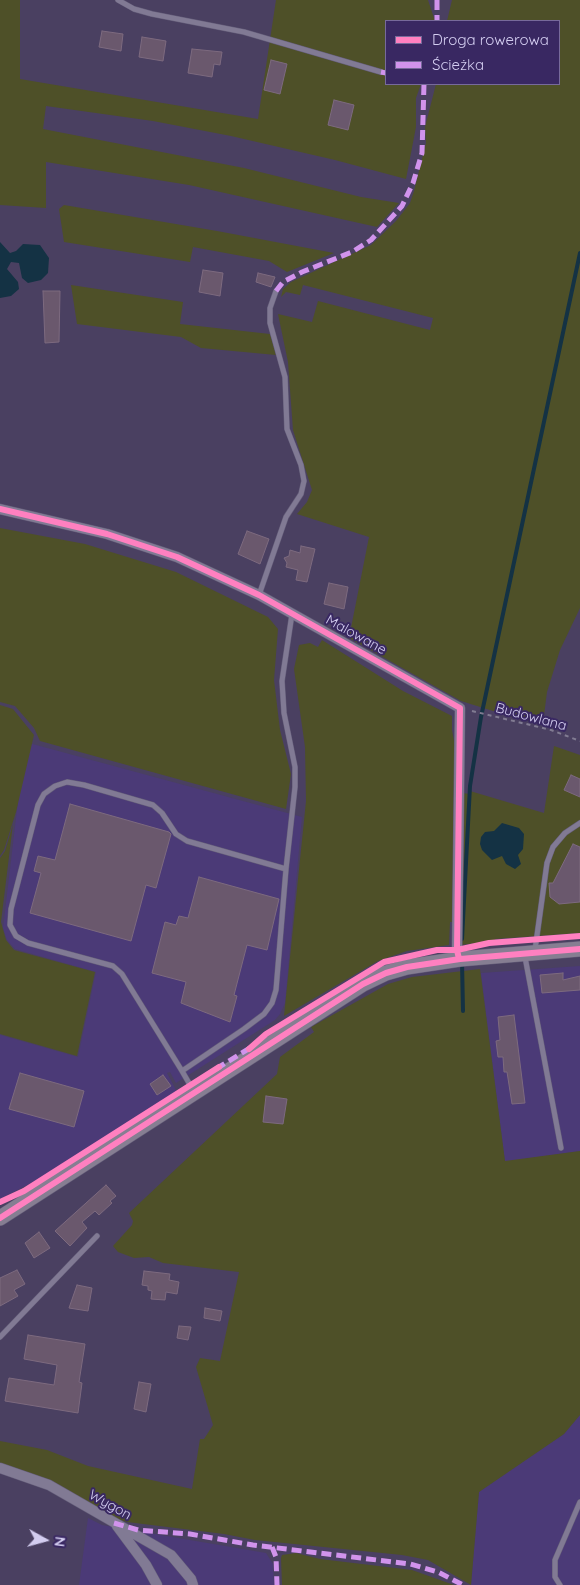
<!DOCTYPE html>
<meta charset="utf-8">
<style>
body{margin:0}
#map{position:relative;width:580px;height:1585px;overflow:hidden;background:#4a4061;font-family:Quicksand,sans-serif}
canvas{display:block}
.legend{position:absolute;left:385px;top:20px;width:175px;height:65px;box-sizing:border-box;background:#392862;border:1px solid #776a9b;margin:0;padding:6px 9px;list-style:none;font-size:15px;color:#d3cdf0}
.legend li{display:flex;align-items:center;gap:10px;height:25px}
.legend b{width:25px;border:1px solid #776a9b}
.north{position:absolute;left:20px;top:1515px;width:50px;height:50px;-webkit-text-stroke:4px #392862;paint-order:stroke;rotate:97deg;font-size:14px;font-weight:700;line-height:20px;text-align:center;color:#d3cdf0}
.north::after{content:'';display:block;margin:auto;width:18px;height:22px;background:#d3cdf0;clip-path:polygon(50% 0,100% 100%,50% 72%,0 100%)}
</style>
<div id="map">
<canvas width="580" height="1585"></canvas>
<ul class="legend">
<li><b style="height:6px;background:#ff80c0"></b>Droga rowerowa</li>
<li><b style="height:6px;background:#d193ec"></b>Ścieżka</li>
</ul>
<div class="north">N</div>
</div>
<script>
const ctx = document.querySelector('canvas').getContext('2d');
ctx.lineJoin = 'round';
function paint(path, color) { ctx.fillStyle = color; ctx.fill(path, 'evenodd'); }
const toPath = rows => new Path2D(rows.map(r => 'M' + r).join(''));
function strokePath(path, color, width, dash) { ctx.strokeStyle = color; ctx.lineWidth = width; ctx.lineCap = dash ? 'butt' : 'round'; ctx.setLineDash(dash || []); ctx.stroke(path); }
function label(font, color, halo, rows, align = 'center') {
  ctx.font = font + ' Quicksand,sans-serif'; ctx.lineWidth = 4; ctx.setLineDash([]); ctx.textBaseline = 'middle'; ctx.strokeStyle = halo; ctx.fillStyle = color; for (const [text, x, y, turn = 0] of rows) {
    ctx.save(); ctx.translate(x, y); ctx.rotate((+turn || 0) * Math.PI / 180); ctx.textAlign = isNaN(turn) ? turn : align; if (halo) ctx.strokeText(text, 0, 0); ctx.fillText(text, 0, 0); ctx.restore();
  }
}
paint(toPath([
 [25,742,302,817,285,1003,280,1014,275,1020,176,1083,170,1072,167,1073,177,1092,47,1175,0,1199,0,1035,78,1057,96,972,15,949,7,940,3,928],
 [580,966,580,1151,505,1162,481,973],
 [580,1415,580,1585,471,1585,479,1492,564,1434],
 [88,1518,102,1525,266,1553,273,1564,274,1585,79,1585]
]), '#4b3a77');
paint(toPath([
 [0,0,20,0,20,79,258,119,276,0,428,0,435,21,386,21,386,84,421,84,416,98,416,127,406,179,335,160,231,136,153,121,46,106,43,129,244,168,361,197,399,203,377,227,189,185,46,162,46,208,0,205],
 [452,0,580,0,580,608,560,650,547,692,543,723,522,720,461,701,349,638,369,537,297,514,307,502,312,490,293,430,288,362,278,314,312,322,318,301,430,330,433,318,303,285,300,295,286,292,281,297,283,289,291,282,371,245,396,221,410,203,414,191,426,143,425,127,436,84,559,84,559,21,447,21],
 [64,205,217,231,334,253,287,272,269,261,193,247,190,262,64,242,59,209],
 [71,285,183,302,180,324,270,334,276,355,201,348,181,337,77,324],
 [0,528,85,544,176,572,268,617,278,629,274,680,280,730,291,774,286,809,40,741,34,728,15,706,0,702],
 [322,640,403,691,452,716,452,730,456,752,453,922,450,922,449,945,407,951,378,961,284,1016,306,801,305,747,294,669,299,645,310,643,318,647],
 [0,705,13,709,34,735,16,812,4,850,0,856],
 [554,746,580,755,580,933,495,939,495,941,460,945,462,793,470,794,470,791,544,813],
 [13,824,1,922,6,940,14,950,95,972,77,1056,0,1034,0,858,5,851],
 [480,969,505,1161,580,1151,580,1415,564,1434,479,1492,471,1585,428,1560,402,1555,255,1540,224,1534,127,1522,114,1518,54,1483,0,1464,0,1441,47,1450,88,1466,192,1489,200,1439,204,1439,213,1425,196,1367,200,1358,220,1361,239,1272,163,1263,149,1257,134,1258,118,1252,113,1246,132,1225,133,1221,129,1213,277,1074,280,1057,314,1032,311,1027,388,984,412,977],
 [296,1553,320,1559,412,1570,454,1585,282,1585,281,1558,282,1555]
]), '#4e5028');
paint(toPath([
 [0,242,10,253,16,251,23,244,40,245,49,258,48,273,41,280,28,283,22,278,19,263,11,262,7,269,18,282,19,289,11,296,0,298],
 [502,823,519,828,524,834,523,849,518,855,521,864,515,869,506,864,502,856,492,860,482,850,480,844,481,837,485,832,494,831]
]), '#143244');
strokePath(toPath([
 [462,939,470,786,481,717,580,253],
 [462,961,463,1011]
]), '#143244', 4);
const building = toPath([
 [102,31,123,34,121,51,99,47,102,31],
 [142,37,166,41,163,61,139,57,142,37],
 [192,49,222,52,220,65,214,64,212,77,188,73,192,49],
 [271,60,287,64,280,94,264,90,271,60],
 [334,100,354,105,348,130,328,125,334,100],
 [203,270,223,273,220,296,199,292,203,270],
 [258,273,275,277,271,287,256,282,258,273],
 [43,291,60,291,59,342,45,343,43,291],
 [247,531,269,539,260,564,238,554,247,531],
 [301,546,315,549,307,582,296,580,298,570,286,567,287,563,284,558,289,556,290,550,300,553,301,546],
 [329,583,348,587,344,609,324,604,329,583],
 [571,775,580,779,580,797,564,790,571,775],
 [70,804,169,832,171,834,156,888,146,885,131,941,30,913,41,873,34,871,38,856,55,860,70,804],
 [573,844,580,847,580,902,559,904,550,897,549,883,553,883,573,844],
 [199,877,279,899,267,950,247,945,234,995,237,996,230,1022,181,1003,186,982,152,973,165,922,176,925,179,916,188,918,199,877],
 [563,973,563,980,580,976,580,990,542,993,540,975,563,973],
 [514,1015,525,1103,512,1104,507,1072,504,1072,503,1057,498,1057,496,1041,500,1040,498,1017,514,1015],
 [20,1073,84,1091,74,1127,9,1109,20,1073],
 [163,1075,171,1086,157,1095,150,1084,163,1075],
 [266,1096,287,1099,283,1124,263,1122,266,1096],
 [106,1185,116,1196,110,1201,112,1203,99,1215,95,1211,82,1222,87,1228,70,1246,55,1231,106,1185],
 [39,1232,50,1248,34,1258,25,1243,39,1232],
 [17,1270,25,1284,14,1290,18,1296,0,1306,0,1278,17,1270],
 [144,1271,170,1274,169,1280,179,1282,177,1294,166,1292,165,1300,151,1299,152,1291,148,1290,148,1286,142,1285,144,1271],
 [77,1285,92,1288,88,1311,69,1308,77,1285],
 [205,1308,222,1311,220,1321,204,1318,205,1308],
 [179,1326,191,1327,188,1340,177,1338,179,1326],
 [28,1335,85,1344,79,1382,82,1383,78,1413,5,1401,9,1378,54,1385,57,1365,24,1359,28,1335],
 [139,1382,151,1384,146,1412,134,1409,139,1382]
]);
paint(building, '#6a586d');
strokePath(building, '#7d6a7f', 1);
const lane = toPath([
 [118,0,134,9,152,14,244,32,381,72],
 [259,595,286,517,301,494,304,481,301,465,287,429,285,377,270,323,270,308,276,291],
 [286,869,295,787,295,767,284,713,282,681,292,614],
 [535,950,547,863,553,847,565,833,580,823],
 [525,957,561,1148],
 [182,1071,244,1029,264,1014,272,1003,276,990,286,869,187,841,176,834,162,813,153,805,84,785,67,782,55,786,44,794,38,805,11,909,10,925,16,936,28,943,113,966,122,974,182,1071,193,1090],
 [0,1337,97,1236],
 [560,1585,555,1577,555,1560,580,1502]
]);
const street = toPath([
 [0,509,107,534,177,557,259,595,460,708,457,950,459,959],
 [0,1468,49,1485,171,1555,191,1579,193,1585],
 [117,1526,146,1565,157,1585]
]);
const secondary = toPath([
 [0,1218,363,984,386,973,407,967,460,959,580,949]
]);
strokePath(lane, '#635c78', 6);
strokePath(street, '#635c78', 11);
strokePath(secondary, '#635c78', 16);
strokePath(toPath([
 [472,711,551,730,580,741]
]), '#817b92', 2, [4, 4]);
strokePath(lane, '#817a94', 5);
strokePath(street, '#817a94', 10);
strokePath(secondary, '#867e92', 15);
strokePath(toPath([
 [437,0,437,21],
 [381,72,386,73],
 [276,291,283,282,302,272,352,252,371,240,402,206,413,183,422,153,424,84],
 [216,1069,250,1048],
 [114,1523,138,1530,190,1534,253,1545,410,1564,438,1572,463,1585],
 [272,1547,276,1557,277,1585]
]), '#d193ec', 5, [10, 5]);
strokePath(toPath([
 [0,509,107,534,177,557,259,595,460,708,457,950,459,959],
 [249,1049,266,1034,384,962,437,950,457,950,489,943,580,936],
 [0,1202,24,1191,219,1067],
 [0,1218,363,984,386,973,407,967,460,959,580,949]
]), '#ff80c0', 6);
label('14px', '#d3cdf0', '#392862', [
 ["Malowane",356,635,29],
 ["Budowlana",531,717,15],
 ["Wygon",110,1505,29]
]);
</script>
